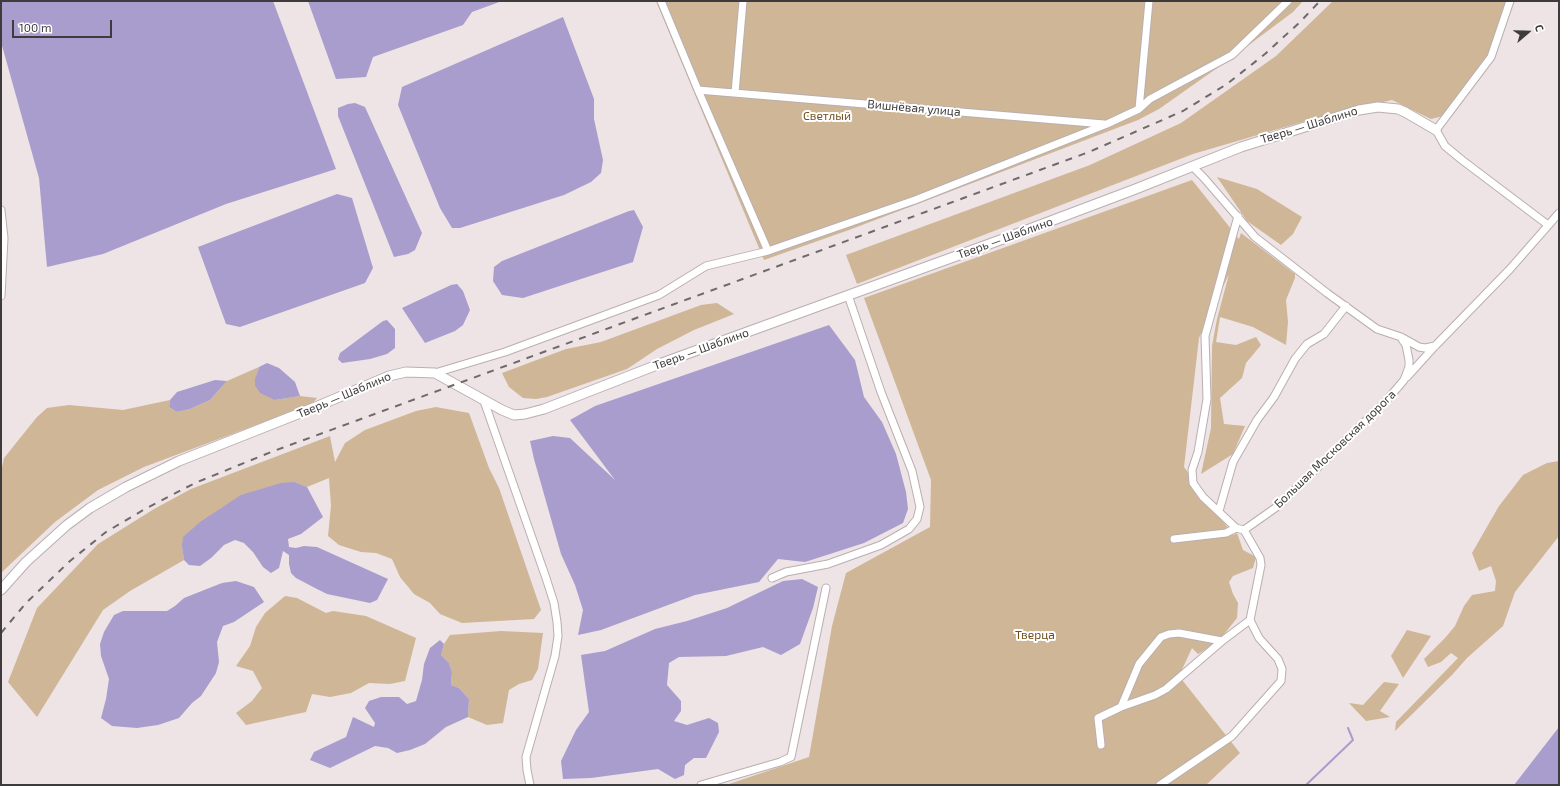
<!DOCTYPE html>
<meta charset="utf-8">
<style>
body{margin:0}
#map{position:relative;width:1560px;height:786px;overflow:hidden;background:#eee3e5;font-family:"Exo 2",sans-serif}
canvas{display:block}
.frame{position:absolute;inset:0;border:2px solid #3f3b3c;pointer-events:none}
.north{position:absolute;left:1508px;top:12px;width:40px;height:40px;-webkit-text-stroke:3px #fff;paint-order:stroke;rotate:70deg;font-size:11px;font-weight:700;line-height:16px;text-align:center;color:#3f3b3c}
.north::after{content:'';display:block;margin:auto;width:14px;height:18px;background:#3f3b3c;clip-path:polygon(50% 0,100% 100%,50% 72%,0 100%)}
.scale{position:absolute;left:12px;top:20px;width:100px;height:18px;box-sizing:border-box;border:2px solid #3f3b3c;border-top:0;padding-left:5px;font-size:12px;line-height:14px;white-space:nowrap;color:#3f3b3c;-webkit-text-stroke:3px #fff;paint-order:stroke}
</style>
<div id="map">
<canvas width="1560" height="786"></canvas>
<div class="frame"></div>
<div class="north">С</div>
<div class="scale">100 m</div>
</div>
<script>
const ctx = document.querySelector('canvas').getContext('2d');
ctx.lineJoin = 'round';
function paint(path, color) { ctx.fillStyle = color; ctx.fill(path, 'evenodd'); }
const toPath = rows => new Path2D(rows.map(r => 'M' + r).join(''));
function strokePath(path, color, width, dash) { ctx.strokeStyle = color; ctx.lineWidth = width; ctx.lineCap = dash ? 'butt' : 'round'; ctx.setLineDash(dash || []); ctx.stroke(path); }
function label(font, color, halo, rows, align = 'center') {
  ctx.font = font + ' "Exo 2",sans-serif'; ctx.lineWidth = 4; ctx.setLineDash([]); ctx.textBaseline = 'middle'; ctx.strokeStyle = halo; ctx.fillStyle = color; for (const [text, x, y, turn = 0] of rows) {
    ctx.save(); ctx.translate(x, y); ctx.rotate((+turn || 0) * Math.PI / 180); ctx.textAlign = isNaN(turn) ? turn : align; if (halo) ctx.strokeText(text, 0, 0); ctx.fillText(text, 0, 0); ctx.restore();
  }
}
paint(toPath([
 [656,1,1303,1,1293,12,1230,59,1159,109,1138,120,849,230,764,260],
 [1333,1,1507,1,1491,54,1443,116,1431,119,1392,100,1319,117,1193,154,857,284,846,255,1090,165,1181,123,1276,56],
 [1217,177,1257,189,1302,217,1293,234,1281,245,1247,221],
 [1192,180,1239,239,1241,233,1295,274,1295,278,1286,300,1288,322,1286,345,1253,327,1220,317,1216,342,1236,345,1256,337,1261,345,1246,363,1242,378,1220,398,1224,424,1245,426,1233,454,1201,474,1211,428,1212,346,1217,319,1229,274,1199,338,1184,467,1233,535,1237,533,1243,550,1256,557,1253,568,1233,576,1229,582,1233,594,1238,603,1237,618,1218,642,1198,654,1192,648,1179,676,1240,753,1206,785,726,785,809,757,832,626,846,573,930,527,931,480,864,298],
 [717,303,734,314,694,330,657,349,627,369,547,397,536,399,523,398,509,387,502,373,566,349,601,342,701,305],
 [259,367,256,376,275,400,300,396,317,398,312,404,144,467,98,490,55,522,1,573,1,472,4,458,37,417,47,408,69,405,123,410,170,400,169,407,177,412,190,409,210,400,227,381],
 [436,407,469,413,489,468,499,488,541,610,534,619,462,623,440,614,430,603,414,594,400,577,392,559,376,553,361,552,339,545,328,536,331,506,329,478,307,487,295,482,182,547,184,560,130,591,103,610,37,717,8,682,37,608,98,544,154,509,191,489,330,436,335,462,345,443,365,430,416,411],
 [1559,461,1559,536,1515,592,1503,626,1467,658,1452,675,1395,731,1396,722,1458,658,1451,653,1441,662,1428,667,1424,659,1445,638,1455,626,1464,606,1472,595,1495,591,1496,581,1491,566,1479,571,1472,553,1499,506,1523,475,1547,463],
 [285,596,297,598,326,613,333,611,366,616,416,638,405,681,390,684,369,683,351,693,330,697,312,694,306,712,246,725,236,713,252,701,262,688,253,671,236,666,250,646,256,627,265,613],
 [1407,630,1431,636,1403,678,1391,656],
 [501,631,543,633,538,669,532,680,519,684,509,690,503,723,487,725,468,717,469,699,459,688,451,685,452,672,449,663,441,655,444,644,450,635],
 [1384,682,1399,684,1380,711,1390,717,1366,721,1349,703,1363,705]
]), '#cfb696');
paint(toPath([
 [1,1,273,1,336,169,226,204,103,254,47,267,39,178,1,42],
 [308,1,502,1,472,12,463,25,373,57,366,77,336,79],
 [563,17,594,99,594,119,603,160,601,173,591,182,564,195,460,228,452,228,440,208,398,105,402,87],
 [355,103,365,107,422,233,415,250,408,254,394,257,338,116,338,108,348,104],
 [337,194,352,198,373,268,365,283,240,327,226,324,198,247],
 [634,210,643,227,633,262,523,298,502,295,493,281,494,267,502,261,629,211],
 [457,284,463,291,470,310,463,325,455,331,425,343,402,308,451,285],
 [387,320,395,329,395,348,387,354,370,359,342,363,338,359,340,353,383,321],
 [829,325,855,360,864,397,882,422,896,454,906,492,908,509,903,523,864,543,805,562,778,559,759,582,695,595,601,630,578,635,583,610,575,585,561,554,534,459,530,441,553,436,570,438,615,480,570,420,595,406],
 [267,363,279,368,295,382,300,396,275,400,260,393,255,385,255,379,259,367],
 [215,380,227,381,210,400,190,409,177,412,169,407,170,400,177,392],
 [295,482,307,487,323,517,301,534,288,539,289,547,296,548,304,546,317,547,388,579,377,600,370,603,327,594,315,588,296,578,291,573,289,564,289,555,283,551,279,568,271,573,263,567,253,552,244,543,235,540,224,545,211,558,200,566,189,565,184,560,182,547,183,537,200,522,241,495,281,483],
 [802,579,818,587,813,608,800,644,781,655,763,647,726,656,679,657,669,663,667,685,681,701,681,711,674,721,687,725,709,718,718,723,719,732,706,758,694,758,685,765,684,775,675,779,658,769,591,778,563,779,561,761,576,730,589,712,581,655,605,651,655,629,687,621,727,608,783,581],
 [236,581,254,587,264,602,234,622,223,626,217,642,219,662,216,673,201,696,192,703,179,718,158,725,137,728,112,726,101,718,106,699,109,679,101,656,100,644,104,632,114,615,123,611,167,611,175,606,184,598,222,583],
 [440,640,444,644,441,655,449,663,452,672,451,685,459,688,469,699,468,717,446,727,425,744,410,750,397,753,388,748,375,746,330,768,310,760,314,752,346,737,353,717,374,727,375,723,365,708,369,701,381,697,399,697,407,704,416,701,422,680,424,664,430,648],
 [1559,726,1559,785,1514,785,1559,727]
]), '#a89dcd');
strokePath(toPath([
 [1306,785,1353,740,1348,728]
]), '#a89dcd', 2);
const minor = toPath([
 [661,1,698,90,768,251],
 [1510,1,1491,57,1436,130,1445,146,1462,160,1548,225],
 [698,90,1104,124],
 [735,93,743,1],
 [1139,109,1150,99,1232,55,1288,1],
 [1192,166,1204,178,1255,237,1327,293,1377,329,1401,337,1419,347,1425,348,1435,346],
 [1,210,4,238,1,296],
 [435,373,505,352,659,295,706,266,768,251,915,200,1107,124,1139,109,1149,1],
 [1407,377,1435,346,1510,269,1559,213],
 [484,401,546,578,554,603,557,622,558,636,555,656,526,757,527,770,530,785],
 [1219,511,1233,462,1257,420,1274,397,1295,359,1307,344,1324,334,1346,306],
 [1244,530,1278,506,1387,400,1404,380,1409,367,1409,360,1406,345,1402,339],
 [1174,539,1226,533,1236,528,1203,497,1193,483,1192,470,1198,452,1207,399,1205,336,1238,216],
 [772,578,786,572,828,564,881,545,909,529,917,519,920,507,912,471,881,392,848,295],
 [1121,707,1155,695,1166,689,1222,641],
 [1101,745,1098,718,1121,707,1139,664,1161,637,1169,634,1179,633,1222,641,1250,620,1261,565,1260,558,1244,530,1236,528],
 [701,785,780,762,791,757,826,588],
 [1160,785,1232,736,1281,681,1282,669,1278,659,1259,638,1250,620]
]);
const tertiary = toPath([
 [1,590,26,562,67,525,90,508,126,487,179,461,318,406,389,376,406,372,435,373,502,410,514,415,525,414,544,409,662,363,1003,239,1133,190,1241,147,1359,110,1378,107,1398,109,1405,112,1436,130]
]);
strokePath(minor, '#b9afb1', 9);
strokePath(tertiary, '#b9afb1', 11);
strokePath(minor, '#fff', 7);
strokePath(tertiary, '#fff', 9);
strokePath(toPath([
 [1,633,26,603,70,561,106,532,145,509,195,483,271,452,1089,152,1183,111,1227,84,1265,54,1300,22,1320,1]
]), '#6f696a', 2, [7, 7]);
label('12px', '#3f3b3c', '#fff', [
 ["Вишнёвая улица",914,108,5],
 ["Тверь — Шаблино",1309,125,-17],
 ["Тверь — Шаблино",1005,238,-20],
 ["Тверь — Шаблино",701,349,-20],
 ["Тверь — Шаблино",344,395,-23],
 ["Большая Московская дорога",1335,449,-44]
]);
label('12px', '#71501e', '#fff', [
 ["Светлый",827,116],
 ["Тверца",1035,635]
]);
</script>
